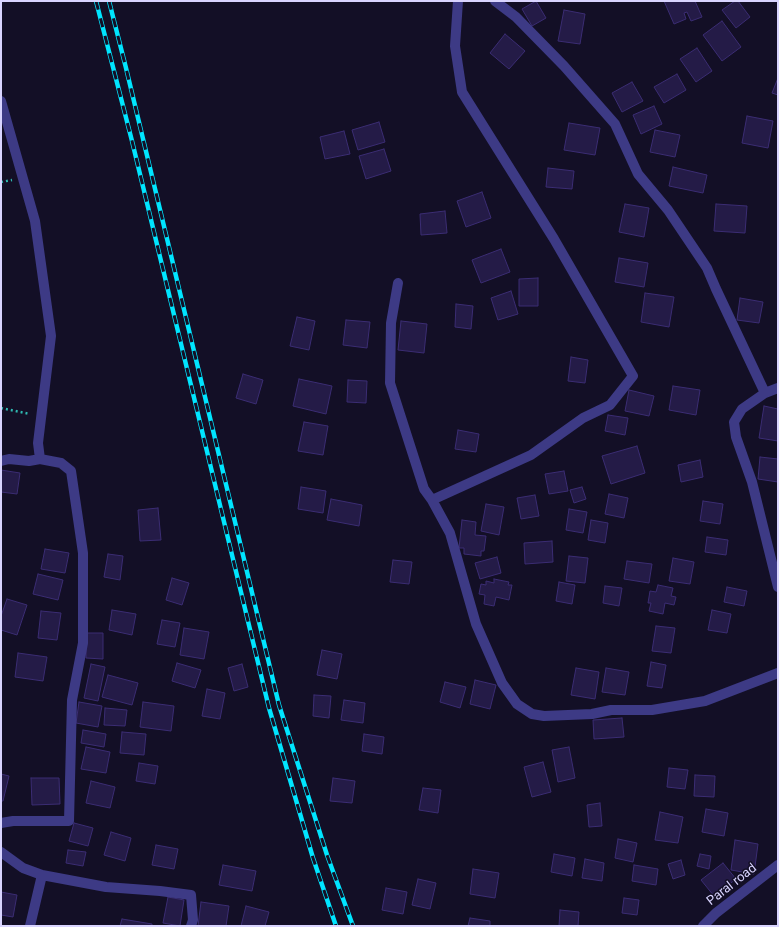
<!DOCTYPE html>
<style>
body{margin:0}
#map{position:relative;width:779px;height:927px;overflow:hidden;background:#130f26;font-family:Roboto,sans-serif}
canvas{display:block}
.frame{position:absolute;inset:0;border:2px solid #d9d4ff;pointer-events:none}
</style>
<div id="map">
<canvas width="779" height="927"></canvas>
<div class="frame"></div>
</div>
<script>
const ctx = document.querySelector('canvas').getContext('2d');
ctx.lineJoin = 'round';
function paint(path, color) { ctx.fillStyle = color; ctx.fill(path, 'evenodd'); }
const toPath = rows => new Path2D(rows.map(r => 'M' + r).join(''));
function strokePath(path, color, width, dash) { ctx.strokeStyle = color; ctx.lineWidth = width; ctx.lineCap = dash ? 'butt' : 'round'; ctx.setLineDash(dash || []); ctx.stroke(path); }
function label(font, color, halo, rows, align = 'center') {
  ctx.font = font + ' Roboto,sans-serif'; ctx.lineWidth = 3; ctx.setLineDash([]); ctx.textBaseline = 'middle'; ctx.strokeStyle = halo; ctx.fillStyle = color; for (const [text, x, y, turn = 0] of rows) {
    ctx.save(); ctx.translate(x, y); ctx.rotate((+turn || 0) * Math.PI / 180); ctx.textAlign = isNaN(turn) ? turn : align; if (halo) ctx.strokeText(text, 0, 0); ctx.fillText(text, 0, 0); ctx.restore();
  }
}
const building = toPath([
 [536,1,546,18,532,26,522,9,536,1],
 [664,1,695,1,702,17,691,21,687,12,684,13,686,19,674,24,664,1],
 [735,1,738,1,750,17,736,28,722,10,735,1],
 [564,10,585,14,580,44,558,41,564,10],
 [722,21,741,47,722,61,703,35,722,21],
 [505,34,525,51,509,69,490,53,505,34],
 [697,48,712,71,696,82,680,59,697,48],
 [677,74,686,90,664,103,654,87,677,74],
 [778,78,778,95,772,93,778,78],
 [632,82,643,101,622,112,612,93,632,82],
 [654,106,662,124,641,134,633,115,654,106],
 [747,116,773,121,768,148,742,143,747,116],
 [379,122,385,142,358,150,352,130,379,122],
 [569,123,600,128,595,155,564,150,569,123],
 [655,130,680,135,675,157,650,152,655,130],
 [344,131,350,154,325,159,320,137,344,131],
 [384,149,391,171,366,179,359,156,384,149],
 [673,167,707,175,703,193,669,186,673,167],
 [548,168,574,171,572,189,546,187,548,168],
 [482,192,491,218,466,227,457,201,482,192],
 [625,204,649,208,644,237,619,232,625,204],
 [716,204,747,206,745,233,714,231,716,204],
 [445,211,447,233,421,235,420,214,445,211],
 [501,249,510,272,481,283,472,260,501,249],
 [619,258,648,263,644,287,615,282,619,258],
 [538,278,538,306,519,306,519,279,538,278],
 [511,291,518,314,498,320,491,298,511,291],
 [645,293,674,297,669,327,641,322,645,293],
 [740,298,763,302,759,323,737,320,740,298],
 [456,304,473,306,471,329,455,327,456,304],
 [297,317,315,321,309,350,290,346,297,317],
 [346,320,370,322,367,348,343,345,346,320],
 [401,321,427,324,424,353,398,350,401,321],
 [571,357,588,360,585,383,568,381,571,357],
 [243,374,263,380,256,404,236,398,243,374],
 [299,379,332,386,326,414,293,406,299,379],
 [348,380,367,381,366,403,347,402,348,380],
 [673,386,700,390,696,415,669,410,673,386],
 [629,390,654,396,649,416,625,411,629,390],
 [764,406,778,409,778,441,759,438,764,406],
 [608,415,628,418,625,435,605,431,608,415],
 [304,422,328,426,323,455,298,451,304,422],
 [458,430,479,434,476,452,455,449,458,430],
 [637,446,645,473,611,484,602,456,637,446],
 [760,457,778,459,778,482,758,479,760,457],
 [700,460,703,477,681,482,678,465,700,460],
 [1,470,20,473,17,494,1,492,1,470],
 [564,471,568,491,549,494,545,474,564,471],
 [301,487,326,491,323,513,298,509,301,487],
 [582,487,586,499,574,503,570,490,582,487],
 [609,494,628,498,624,518,605,514,609,494],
 [535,495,539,516,521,519,517,498,535,495],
 [331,499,362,505,359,526,327,520,331,499],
 [703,501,723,504,720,524,700,521,703,501],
 [486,504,504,507,499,535,481,531,486,504],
 [158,508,161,540,140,541,138,510,158,508],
 [569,509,587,512,583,533,566,530,569,509],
 [462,520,476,522,475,535,486,536,484,551,481,551,481,556,464,554,464,548,459,548,462,520],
 [591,520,608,523,605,543,588,540,591,520],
 [707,537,728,540,726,555,705,552,707,537],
 [552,541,553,562,525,564,524,543,552,541],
 [45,549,69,553,65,573,41,569,45,549],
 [108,554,123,556,120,580,104,577,108,554],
 [569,556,588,558,585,583,566,581,569,556],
 [497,557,501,573,480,579,475,563,497,557],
 [673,558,694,562,690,584,669,581,673,558],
 [393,560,412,562,409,584,390,582,393,560],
 [627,561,652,564,649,583,624,579,627,561],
 [38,574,63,580,58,600,33,594,38,574],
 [172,578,189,583,182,605,166,600,172,578],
 [494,579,509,582,508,585,512,585,509,600,496,597,494,606,484,604,485,595,479,594,481,584,486,585,486,581,494,583,494,579],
 [559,582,575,585,572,604,556,601,559,582],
 [658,585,673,588,671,596,676,597,674,605,665,603,663,614,649,611,651,603,648,603,650,591,656,592,658,585],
 [605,586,622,588,619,606,603,603,605,586],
 [727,587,747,591,744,606,724,602,727,587],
 [7,599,27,605,17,635,1,630,1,616,7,599],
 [112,610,136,614,132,635,109,630,112,610],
 [712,610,731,614,727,633,708,630,712,610],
 [41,611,61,613,57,640,38,638,41,611],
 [162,620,180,623,175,647,157,644,162,620],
 [656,626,675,628,671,653,652,651,656,626],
 [184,628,209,632,204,659,180,655,184,628],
 [86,633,103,633,103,659,86,658,86,633],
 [322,650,342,654,337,679,317,675,322,650],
 [18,653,47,657,43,681,15,677,18,653],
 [651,662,666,665,662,688,647,686,651,662],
 [177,663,201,670,195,688,172,681,177,663],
 [91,664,105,667,98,701,84,698,91,664],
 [242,664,248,687,234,691,228,668,242,664],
 [576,668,599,672,595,699,571,695,576,668],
 [606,668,629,672,625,695,602,692,606,668],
 [108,675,138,683,132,705,102,697,108,675],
 [475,680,496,685,490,709,470,704,475,680],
 [445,682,466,687,460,708,440,702,445,682],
 [207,689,225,693,220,719,202,716,207,689],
 [314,695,331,696,329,718,313,716,314,695],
 [344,700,365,703,363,723,341,720,344,700],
 [79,702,102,706,98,727,76,723,79,702],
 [143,702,174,706,171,731,140,727,143,702],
 [105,708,127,710,125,726,104,725,105,708],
 [622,718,624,737,594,739,593,720,622,718],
 [83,730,106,734,104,747,81,743,83,730],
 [122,732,146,734,144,755,120,753,122,732],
 [364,734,384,737,382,754,362,751,364,734],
 [86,747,110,752,106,773,81,769,86,747],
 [569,747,575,778,558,782,552,750,569,747],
 [543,762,551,792,532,797,524,767,543,762],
 [139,763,158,766,155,784,136,781,139,763],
 [669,768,688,770,685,789,667,787,669,768],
 [1,774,9,776,3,801,1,801,1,774],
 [695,775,715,776,714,797,694,796,695,775],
 [31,778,59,778,60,804,32,805,31,778],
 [333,778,355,781,352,803,330,801,333,778],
 [91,781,115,787,110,808,86,803,91,781],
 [423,788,441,790,438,813,419,810,423,788],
 [600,803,602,826,589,827,587,805,600,803],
 [706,809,728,813,724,836,702,832,706,809],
 [660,812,683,817,678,843,655,840,660,812],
 [74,823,93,828,88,846,69,841,74,823],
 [111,832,131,838,125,861,104,855,111,832],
 [618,839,637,843,633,862,615,858,618,839],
 [735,840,758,844,754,874,731,870,735,840],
 [156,845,178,849,174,869,152,865,156,845],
 [68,850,86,852,83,866,66,863,68,850],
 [554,854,575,858,572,876,551,872,554,854],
 [700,854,711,856,709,869,697,866,700,854],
 [585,859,604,863,602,881,582,878,585,859],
 [681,860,685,875,673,879,668,864,681,860],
 [723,863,736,879,714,896,701,880,723,863],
 [223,865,256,871,252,891,219,885,223,865],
 [634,865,658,869,656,885,632,881,634,865],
 [473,869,499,873,495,898,470,894,473,869],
 [418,879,436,883,430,909,412,905,418,879],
 [386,888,407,892,403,914,382,910,386,888],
 [1,892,17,895,13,917,1,915,1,892],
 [168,897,184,900,180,926,163,923,168,897],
 [624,898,639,900,637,915,622,913,624,898],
 [201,902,229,906,226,926,198,926,201,902],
 [246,906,269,912,265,926,241,926,246,906],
 [560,910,579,912,578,926,559,926,560,910],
 [470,918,490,921,490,926,468,926,470,918],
 [122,919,152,924,152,926,120,926,122,919]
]);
paint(building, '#241b47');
strokePath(building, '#3b2d73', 1);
strokePath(toPath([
 [1,182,12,180],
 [1,408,30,414]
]), '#2fb8b0', 2.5, [2, 3]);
strokePath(toPath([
 [458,1,455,46,462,92,554,239,633,376,610,405,583,418,531,455,432,500,450,533,476,624,502,683,517,704,532,714,544,716,592,714,611,710,652,710,705,701,778,673],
 [495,1,516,17,564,66,615,124,638,174,668,210,707,268,716,289,765,393],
 [1,101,35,221,51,336,38,443,40,459,61,463,71,471,83,553,83,643,72,700,69,821,13,821,1,823],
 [398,283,391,323,390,383,424,489,432,500],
 [778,388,765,393,742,409,734,422,736,437,752,482,778,587],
 [1,461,9,459,29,461,40,459],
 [1,852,23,868,42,875,106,887,160,891,191,895,193,920,191,926],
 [30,926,42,875],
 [703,926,716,913,778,865]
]), '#3d3a85', 10);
const rail = toPath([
 [96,1,132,141,269,708,313,858,336,926],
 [109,1,126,68,279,705,327,855,353,926]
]);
strokePath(rail, '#00e5ff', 4.5);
strokePath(rail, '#130f26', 3, [9]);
label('13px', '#d9d4ff', '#130f26', [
 ["Paral road",732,885,-38]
]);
</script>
